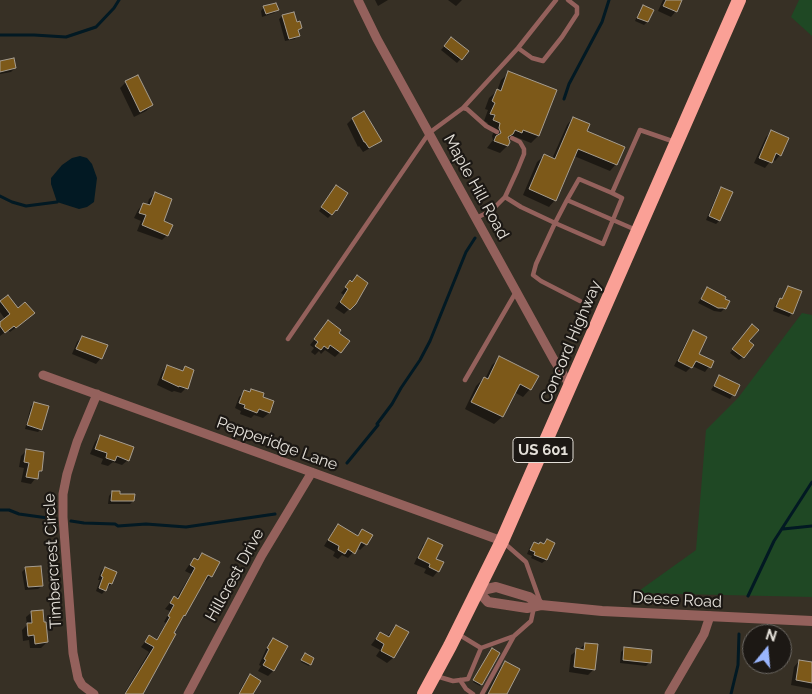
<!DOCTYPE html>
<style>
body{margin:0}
#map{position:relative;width:812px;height:694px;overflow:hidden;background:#373025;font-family:Raleway,sans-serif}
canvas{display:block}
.north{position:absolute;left:742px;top:624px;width:50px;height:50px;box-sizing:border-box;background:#1c1814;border:1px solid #6c6863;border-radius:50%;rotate:17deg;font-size:14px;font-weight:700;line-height:20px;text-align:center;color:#e4e0d9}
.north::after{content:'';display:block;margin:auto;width:18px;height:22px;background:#99b5fd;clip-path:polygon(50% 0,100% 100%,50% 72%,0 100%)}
</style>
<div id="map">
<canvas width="812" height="694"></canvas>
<div class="north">N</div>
</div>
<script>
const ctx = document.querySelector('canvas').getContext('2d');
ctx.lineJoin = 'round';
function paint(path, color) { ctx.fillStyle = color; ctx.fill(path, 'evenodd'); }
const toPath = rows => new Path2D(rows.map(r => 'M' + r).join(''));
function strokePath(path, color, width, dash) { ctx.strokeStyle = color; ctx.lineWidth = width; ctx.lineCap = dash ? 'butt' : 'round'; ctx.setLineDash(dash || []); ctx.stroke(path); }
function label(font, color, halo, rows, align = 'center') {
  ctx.font = font + ' Raleway,sans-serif'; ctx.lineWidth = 4.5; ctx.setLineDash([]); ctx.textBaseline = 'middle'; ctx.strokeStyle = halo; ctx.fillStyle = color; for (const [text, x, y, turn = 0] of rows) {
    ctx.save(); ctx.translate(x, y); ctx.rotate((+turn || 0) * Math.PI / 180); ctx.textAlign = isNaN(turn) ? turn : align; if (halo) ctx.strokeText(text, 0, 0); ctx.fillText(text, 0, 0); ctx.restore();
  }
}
paint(toPath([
 [799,0,812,0,812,36,791,17],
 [802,313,812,315,812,597,636,593,696,550,706,430,738,398]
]), '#1f4824');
paint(toPath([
 [80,156,87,158,92,164,97,178,94,202,87,207,79,209,57,202,51,184,51,178,62,165,72,158]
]), '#021923');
paint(toPath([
 [375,0,388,0,378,6],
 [448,0,462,0,456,6],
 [663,0,681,0,676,11,671,17,658,11],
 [643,6,652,10,647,22,644,25,635,21,640,10],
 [264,7,277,10,274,13,262,17,261,11],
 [283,16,301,28,297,31,298,35,295,39,285,41,279,19],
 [448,42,467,52,457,63,441,50],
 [0,62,15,68,11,72,0,74],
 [509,73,556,91,538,136,531,143,516,137,513,139,507,137,507,146,500,153,487,148,493,140,492,136,494,131,486,128,488,123,484,121,488,110,485,109,489,98,497,91,501,80],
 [137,76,152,105,146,111,134,117,120,88,126,82],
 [573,118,616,164,610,171,574,156,555,200,549,207,523,195,537,162,544,156,552,159,567,125],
 [352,119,380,141,374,146,363,152,359,146,358,147,347,124],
 [771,132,780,155,775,161,772,159,765,168,754,163,766,137],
 [721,189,731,193,719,221,716,224,706,220,718,192],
 [333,190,346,194,336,210,328,218,319,211],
 [155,194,162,222,167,235,162,240,137,231,141,221,134,218,138,210,143,204,147,206,149,199],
 [350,282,355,303,344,314,335,308,344,295,341,293],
 [788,287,792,313,789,317,773,311,776,303,781,300,785,291],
 [707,289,724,300,725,308,721,312,714,311,698,303],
 [8,297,18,309,28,318,10,332,8,330,0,336,0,323,5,319,0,312,0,303],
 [328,322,337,333,340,352,335,357,325,350,321,354,319,351,315,355,311,352,314,348,310,345],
 [749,329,747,341,743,357,739,360,730,353],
 [694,332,697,354,713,361,705,372,692,366,686,372,674,366,689,337],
 [82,337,101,358,96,364,72,354,77,342],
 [500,358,530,389,523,397,514,392,502,417,494,424,465,409,476,386,484,378,485,379,492,365],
 [167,366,181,372,185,368,186,388,181,393,174,391,172,392,157,385,162,372],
 [720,376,739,385,730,399,711,390],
 [252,390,261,398,273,402,269,413,263,418,254,415,251,418,240,414,241,411,235,408,239,397,244,392,248,393],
 [35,403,41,429,38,432,25,429,31,406],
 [100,436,128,460,122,465,113,462,108,466,101,464,103,459,90,454,95,442],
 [27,450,41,471,31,484,21,482,24,468,19,467,21,456],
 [112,492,133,501,130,504,108,504,109,496],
 [338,525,357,536,363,530,366,544,360,550,357,548,348,558,342,555,338,559,333,556,335,552,324,546,333,531],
 [428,540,438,571,433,577,424,573,426,569,414,564,423,545],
 [547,541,553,543,546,560,542,563,531,558,532,556,527,554,530,547,534,544,538,545,544,544],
 [202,554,211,576,205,582,204,581,184,615,180,620,142,694,124,694,149,652,141,647,149,637,156,640,166,623,164,622,170,611,165,609,174,598,176,599,191,574,185,571,189,565],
 [26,568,42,586,38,589,25,590,22,572],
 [105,568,115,572,111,584,102,594,96,591,100,580,98,580,101,571],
 [32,612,47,642,41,648,30,648,29,640,23,641,22,630,27,625,26,617],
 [396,626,407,633,393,658,387,663,376,656,380,650,371,645,380,633,387,637],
 [273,639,273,671,268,676,258,671,261,666,259,665,268,645],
 [586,644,594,669,588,675,569,672,571,655],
 [625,648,650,662,646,666,620,663,621,652],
 [491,651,481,684,480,686,473,682],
 [303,656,313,659,309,666,301,662],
 [799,661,812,666,812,689,791,685,794,667],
 [505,662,505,694,486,694,500,668],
 [250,676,252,694,238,694,245,681]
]), '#0007');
strokePath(toPath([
 [0,35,34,35,66,37,96,27,114,8,119,0],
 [564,99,569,84,602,22,609,0],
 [0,196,12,202,26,206,57,202],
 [347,463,378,425,377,424,392,404,401,388,420,360,430,341,466,252,475,238],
 [0,510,9,510,19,514,55,519],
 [71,521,84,523,115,524,118,526,146,524,186,527,275,514],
 [783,529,812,526],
 [748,596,774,541,812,482],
 [731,694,738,665,739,634]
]), '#021923', 3);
const building = toPath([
 [666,0,682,0,677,12,663,6,666,0],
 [276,3,279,10,266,14,263,6,276,3],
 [643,5,654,10,648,22,637,18,643,5],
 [294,12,297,22,300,21,302,28,298,30,300,36,289,39,282,15,294,12],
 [451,37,469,51,462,60,444,46,451,37],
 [14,58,16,68,0,72,0,61,14,58],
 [508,71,557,90,539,136,523,130,522,133,515,130,513,134,508,137,510,142,508,146,494,141,496,136,501,133,499,128,500,123,493,120,495,115,490,114,495,103,492,101,497,89,501,91,508,71],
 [138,75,153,105,140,112,125,81,138,75],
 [364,111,382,141,369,148,365,142,364,142,352,118,364,111],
 [573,117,590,124,587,131,625,147,617,165,578,149,556,201,529,189,544,154,555,159,573,117],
 [771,130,789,138,781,156,776,153,772,163,759,158,771,130],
 [336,185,348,193,337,211,336,210,332,215,321,207,336,185],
 [721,187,733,192,720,221,709,216,721,187],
 [155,192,172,199,164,221,173,225,168,236,142,225,146,215,139,213,143,203,150,205,155,192],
 [357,275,368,283,356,304,350,310,340,302,348,289,345,287,350,280,352,282,357,275],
 [788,286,802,291,793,314,776,307,780,298,782,299,788,286],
 [707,287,726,297,725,299,730,301,726,309,723,308,718,308,701,299,707,287],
 [8,295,18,308,25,302,35,313,16,328,14,326,5,333,0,326,0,322,10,314,0,301,8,295],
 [328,320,341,330,339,333,350,341,341,353,330,345,328,349,324,346,321,350,315,346,318,342,314,339,328,320],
 [752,324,759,330,749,341,754,345,744,358,732,349,752,324],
 [693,330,707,337,699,354,714,361,711,368,696,361,692,368,678,361,693,330],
 [82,336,108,345,102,359,76,349,82,336],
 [499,356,539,376,531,390,520,384,503,417,471,402,484,377,488,379,499,356],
 [167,365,183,371,185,366,194,370,188,389,179,386,179,387,162,379,167,365],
 [719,375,740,385,735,396,714,386,719,375],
 [251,389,264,393,263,397,274,401,270,413,259,409,257,413,244,408,245,405,239,403,244,390,250,392,251,389],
 [34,402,49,406,42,430,27,425,34,402],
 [100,435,134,447,129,461,117,456,115,461,106,458,107,453,95,449,100,435],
 [26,449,44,452,42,471,39,471,38,479,26,477,29,463,24,462,26,449],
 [112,491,120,491,120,494,135,494,134,501,111,501,112,491],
 [338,524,358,536,362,529,373,535,367,545,361,542,355,554,348,549,345,554,338,550,339,546,328,540,338,524],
 [428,538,443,545,436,559,444,562,439,572,429,567,430,564,418,558,428,538],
 [547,539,555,543,547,560,534,555,535,552,530,550,534,542,539,544,540,542,544,544,547,539],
 [202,553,220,562,212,577,208,575,185,616,184,615,174,633,176,634,143,694,125,694,154,647,145,642,149,635,157,640,170,617,168,616,174,605,170,603,174,596,178,599,195,568,190,565,194,558,198,560,202,553],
 [41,566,43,586,28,587,25,567,41,566],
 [105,567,117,572,112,584,109,583,106,591,99,588,103,577,101,576,105,567],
 [43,610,44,622,46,622,48,642,35,644,34,635,28,636,27,623,32,623,31,611,43,610],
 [396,625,409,632,394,658,381,651,384,644,376,639,380,632,389,637,396,625],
 [273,638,288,646,274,671,263,665,266,660,264,659,269,649,267,648,273,638],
 [585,643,598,644,595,670,574,667,576,648,584,650,585,643],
 [624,647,652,650,651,663,623,660,624,647],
 [492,648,500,653,482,685,473,680,492,648],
 [305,653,314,658,311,665,301,660,305,653],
 [799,660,812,662,812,683,796,680,799,660],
 [505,661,520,669,507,694,488,694,505,661],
 [250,674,261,681,253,694,239,694,250,674]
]);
paint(building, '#7d5919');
strokePath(building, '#a69d90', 1);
strokePath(toPath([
 [518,48,532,58,543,61,562,37,577,14,577,7,568,0],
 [463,108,518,48,556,0],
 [505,197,521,207,555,223,567,200,636,230],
 [567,200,579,179,612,193],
 [476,218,491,211,505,197,517,171,524,154,524,149,520,142,512,138],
 [580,301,541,281,533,275,536,264,555,223,603,244,622,198,612,193,640,130,675,142],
 [288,339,429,133,463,108,467,109,486,126,497,132],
 [465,380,516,292],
 [503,542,526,562,540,601],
 [481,648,514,636,531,621,534,607],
 [436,676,453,681,468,679,481,648,458,634],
 [460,680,466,689,473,694],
 [482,694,514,636]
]), '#94615c', 4.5);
strokePath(toPath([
 [358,0,377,39,554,360,571,387],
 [43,375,502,541],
 [94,694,82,685,78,678,73,653,63,517,63,494,67,474,77,442,97,394],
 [188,694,262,555,312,472],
 [669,694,704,634,710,616]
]), '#94615c', 9);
strokePath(toPath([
 [541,605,529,597,496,587,478,591,488,602,527,608,541,605,602,611,812,621]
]), '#94615c', 10);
strokePath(toPath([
 [424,694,450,646,502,541,739,0]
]), '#faa096', 14);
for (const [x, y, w] of [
 [543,450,60]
]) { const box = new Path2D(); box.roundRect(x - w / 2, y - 12.5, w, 25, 4); ctx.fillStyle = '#1c1814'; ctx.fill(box); strokePath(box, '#e4e0d9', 1); }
label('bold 15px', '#e4e0d9', null, [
 ["US 601",543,450]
]);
label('16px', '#e4e0d9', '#1c1814', [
 ["Maple Hill Road",476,187,61],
 ["Concord Highway",571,342,-67],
 ["Pepperidge Lane",277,444,20],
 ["Timbercrest Circle",53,561,-93],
 ["Hillcrest Drive",235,575,-61],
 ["Deese Road",677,600,3]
]);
</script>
